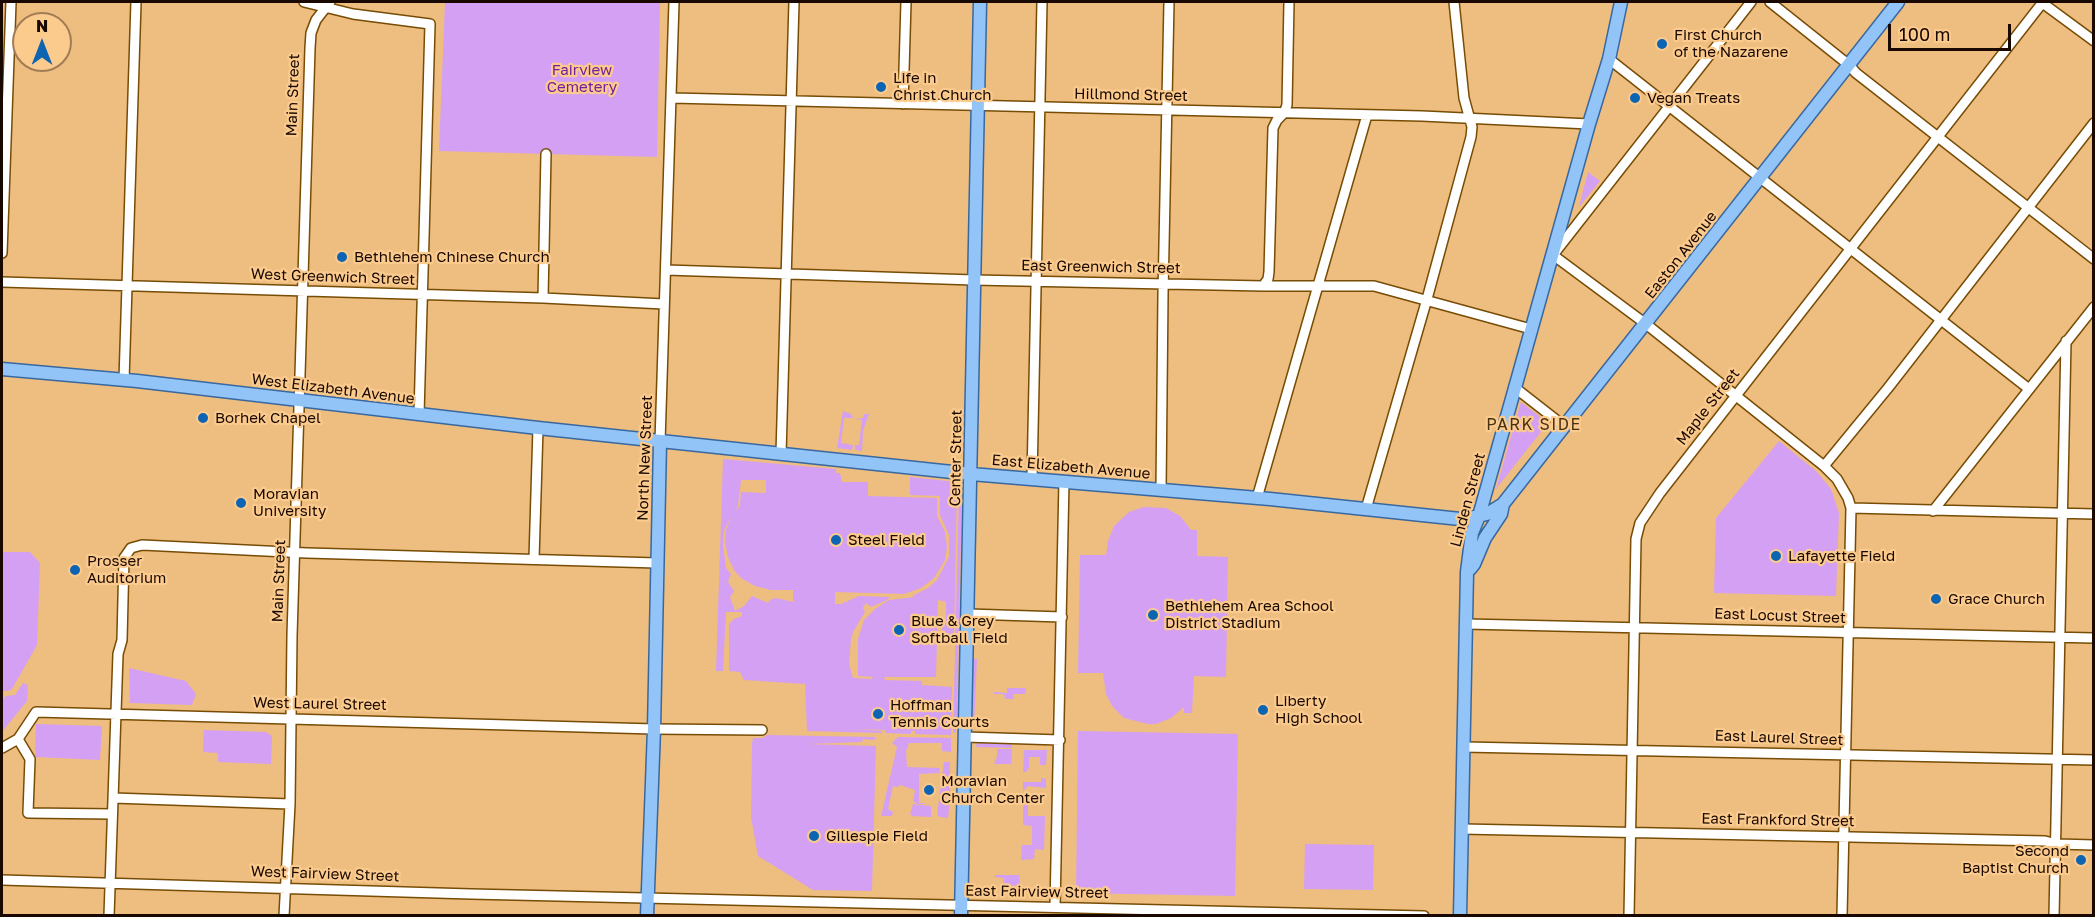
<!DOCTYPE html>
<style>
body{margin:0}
#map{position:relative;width:2095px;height:917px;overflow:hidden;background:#eebd80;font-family:"Golos Text",sans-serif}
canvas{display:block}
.frame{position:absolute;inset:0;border:3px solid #190800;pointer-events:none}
.north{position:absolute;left:12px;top:12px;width:60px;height:60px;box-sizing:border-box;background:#fbca8d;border:2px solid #a17c55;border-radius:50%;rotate:0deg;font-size:16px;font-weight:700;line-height:24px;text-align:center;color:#190800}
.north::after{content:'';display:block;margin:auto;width:21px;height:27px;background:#0d64b2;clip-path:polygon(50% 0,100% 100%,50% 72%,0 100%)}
.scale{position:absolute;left:1888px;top:24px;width:123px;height:27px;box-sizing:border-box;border:3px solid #190800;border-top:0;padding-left:8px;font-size:18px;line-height:21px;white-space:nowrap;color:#190800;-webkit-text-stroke:4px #fbca8d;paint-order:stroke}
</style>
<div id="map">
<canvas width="2095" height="917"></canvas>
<div class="frame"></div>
<div class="north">N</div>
<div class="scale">100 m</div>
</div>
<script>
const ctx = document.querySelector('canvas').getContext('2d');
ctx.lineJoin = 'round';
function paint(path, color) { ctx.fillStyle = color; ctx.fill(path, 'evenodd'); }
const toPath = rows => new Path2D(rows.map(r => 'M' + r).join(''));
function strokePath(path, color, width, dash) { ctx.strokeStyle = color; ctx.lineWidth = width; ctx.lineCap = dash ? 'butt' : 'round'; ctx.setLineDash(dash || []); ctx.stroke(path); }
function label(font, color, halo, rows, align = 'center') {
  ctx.font = font + ' "Golos Text",sans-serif'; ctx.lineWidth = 4.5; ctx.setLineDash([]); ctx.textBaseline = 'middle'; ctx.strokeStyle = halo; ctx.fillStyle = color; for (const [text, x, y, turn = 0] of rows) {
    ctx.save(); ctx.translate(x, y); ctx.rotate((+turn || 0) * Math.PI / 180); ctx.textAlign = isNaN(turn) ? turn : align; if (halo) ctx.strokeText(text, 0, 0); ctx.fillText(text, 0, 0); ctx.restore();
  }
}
paint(toPath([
 [445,2,660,2,657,157,439,151],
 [1588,172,1600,181,1579,207],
 [1521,402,1548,423,1496,489],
 [843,411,851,414,853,418,844,418,841,443,852,445,853,446,852,450,837,448],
 [864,414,869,414,863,431,862,451,855,450,855,445,859,445,862,420,855,419,863,418],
 [1779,441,1816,471,1831,489,1839,513,1836,596,1714,593,1716,518],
 [723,459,836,469,836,473,840,473,842,482,868,482,868,496,937,498,937,516,945,532,947,546,945,560,934,578,921,588,904,594,835,592,835,604,841,604,859,596,890,597,887,600,871,607,866,603,863,607,865,612,853,632,851,639,849,664,853,678,872,679,873,677,858,676,858,639,864,620,875,609,889,600,915,597,912,596,928,588,937,580,949,557,949,535,940,515,940,496,910,495,910,477,957,482,954,640,947,640,945,637,941,627,942,623,946,621,946,602,938,600,936,677,884,677,885,680,922,681,922,685,952,687,951,735,915,734,915,731,911,731,911,734,886,733,885,730,856,729,882,731,882,733,807,731,805,684,744,680,740,672,729,671,729,624,734,619,742,616,742,612,726,612,723,671,716,671],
 [741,480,766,480,766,493,741,492,740,506,736,511,738,506],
 [732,516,726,530,725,542,728,557,734,570,741,578,755,586,771,590,793,590,793,602,776,598,770,600,768,603,752,596,744,606,735,611,730,597,734,591,728,582,731,574,726,568,723,545,724,530],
 [959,488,962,489,957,718,956,732,953,733],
 [1144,507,1166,508,1180,516,1191,530,1197,530,1197,556,1228,557,1226,677,1194,676,1192,713,1184,713,1184,707,1171,718,1156,724,1148,724,1124,718,1112,706,1106,694,1103,673,1078,673,1080,555,1106,555,1108,541,1114,526,1129,512],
 [2,552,30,552,40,563,37,645,12,689,8,691,2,691],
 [973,659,977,659,974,726,972,725],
 [129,668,186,681,196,694,192,705,130,703],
 [23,683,28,685,27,701,2,732,2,702,5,696,15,695],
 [1007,688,1026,688,1025,694,1013,694,1014,699,1005,699,1004,694,994,694,994,692,1007,693],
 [36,724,102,726,100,760,35,757],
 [204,730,266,732,272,736,271,764,218,762,218,753,203,752],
 [1078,731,1238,734,1235,896,1076,893],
 [767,735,875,737,875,740,863,739,862,742,808,744,876,746,872,891,813,890,758,856,751,817,752,743,753,738,763,738],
 [898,737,951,738,951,752,942,751,942,743,909,743,906,751,907,767,940,768,939,773,919,774,919,803,925,803,924,804,917,804,913,801,915,790,900,785,898,787,893,786,888,809,893,812,892,816,881,816,897,747,892,743],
 [977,743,1012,744,1012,748,976,747],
 [997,749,1012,749,1011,764,994,764,997,757],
 [1024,750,1047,750,1046,765,1040,765,1040,757,1029,757,1029,768,1026,772,1023,772],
 [944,762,950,762,950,795,943,799,950,799,948,818,940,817,937,815],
 [1041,778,1046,779,1046,788,1028,786,1023,791,1023,782,1041,782],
 [1023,797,1028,798,1028,816,1045,816,1044,850,1035,849,1034,859,1021,860,1022,845,1032,845,1032,826,1023,825],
 [913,804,931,806,931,817,912,816,910,814],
 [1305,844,1374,845,1373,890,1304,889],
 [995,875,1019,875,1020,886,1003,885,1004,878,995,877]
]), '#d4a0f4');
const minor = toPath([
 [304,2,353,14,430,24,419,414],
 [1751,2,1553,255,1646,324,1824,466,1837,479,1848,498,1851,508,1842,916],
 [1770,2,1849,65,1856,73,2094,259],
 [2041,2,2094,41],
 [1609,59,2029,389],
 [672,98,1422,116,1589,124],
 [903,104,906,2],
 [2,253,11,2],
 [666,270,974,280,1263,286,1374,286,1531,329],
 [2,282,543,298,664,304],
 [1263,286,1268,279,1269,272,1273,128,1277,120,1284,113,1287,105,1289,2],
 [543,298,546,154],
 [124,380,136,2],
 [1514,387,1564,426],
 [660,442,674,2],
 [781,454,794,2],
 [1824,466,1888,388,2094,123],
 [1032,478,1042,2],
 [1161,490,1163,294,1169,2],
 [1257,498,1367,115],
 [1851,508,2094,514],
 [1366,509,1427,299,1471,137,1472,127,1464,98,1454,2],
 [1933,511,2094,307],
 [534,559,538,428],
 [968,614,1062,617],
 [1466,624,2094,638],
 [965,737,1060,740],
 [18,739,30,759,28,813,112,814],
 [1464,747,2094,760],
 [2,748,18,739,36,712,654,729,762,730],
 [113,798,290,804],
 [1462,829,2045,841,2057,844,2094,845],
 [2,880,471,894,1424,916],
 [1055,907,1064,481],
 [109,916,118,654,122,640,124,558,131,548,142,545,307,553,657,563],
 [284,916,290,804,292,636,310,48,311,33,316,20,330,2],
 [1629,916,1636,539,1640,523,1660,493,2043,2],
 [2054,916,2066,341]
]);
const major = toPath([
 [2,369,137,381,538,428,971,474,1270,499,1460,519,1469,518,1487,514,1503,504,1898,2],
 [1470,569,1474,564,1485,538,1501,514,1503,504],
 [647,916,654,729,660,442],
 [961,916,980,2],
 [1460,916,1467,572,1472,533,1479,516,1589,124,1609,59,1621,2]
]);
strokePath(minor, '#774c04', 12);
strokePath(major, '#38689f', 15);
strokePath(minor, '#fff', 9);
strokePath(major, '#92c4f8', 12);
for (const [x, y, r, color] of [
 [1662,44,6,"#0d64b2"],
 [881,87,6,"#0d64b2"],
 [1635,98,6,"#0d64b2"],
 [342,257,6,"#0d64b2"],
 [203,418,6,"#0d64b2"],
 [241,503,6,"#0d64b2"],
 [836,540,6,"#0d64b2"],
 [1776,556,6,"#0d64b2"],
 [75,570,6,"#0d64b2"],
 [1936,599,6,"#0d64b2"],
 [1153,615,6,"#0d64b2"],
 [899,630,6,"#0d64b2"],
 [1263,710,6,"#0d64b2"],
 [878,714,6,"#0d64b2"],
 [929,790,6,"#0d64b2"],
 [814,836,6,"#0d64b2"],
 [2081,860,6,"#0d64b2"]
]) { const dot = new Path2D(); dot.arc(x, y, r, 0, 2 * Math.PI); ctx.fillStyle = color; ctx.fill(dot); strokePath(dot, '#fbca8d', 2); }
label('15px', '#190800', '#fbca8d', [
 ["First Church",1674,35],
 ["of the Nazarene",1674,52],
 ["Life in",893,78],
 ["Christ Church",893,95],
 ["Vegan Treats",1647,98],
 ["Bethlehem Chinese Church",354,257],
 ["Borhek Chapel",215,418],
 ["Moravian",253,494],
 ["University",253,511],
 ["Steel Field",848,540],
 ["Lafayette Field",1788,556],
 ["Prosser",87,561],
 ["Auditorium",87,578],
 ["Grace Church",1948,599],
 ["Bethlehem Area School",1165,606],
 ["District Stadium",1165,623],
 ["Blue & Grey",911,621],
 ["Softball Field",911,638],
 ["Liberty",1275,701],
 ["High School",1275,718],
 ["Hoffman",890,705],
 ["Tennis Courts",890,722],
 ["Moravian",941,781],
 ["Church Center",941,798],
 ["Gillespie Field",826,836],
 ["Second",2069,851,"right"],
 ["Baptist Church",2069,868,"right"]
], 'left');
label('15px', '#741f9b', '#fbca8d', [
 ["Fairview",582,70],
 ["Cemetery",582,87]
]);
label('15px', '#190800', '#fbca8d', [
 ["Main Street",293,95,-88],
 ["Hillmond Street",1131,95,1],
 ["Easton Avenue",1681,255,-52],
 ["East Greenwich Street",1101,267,1],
 ["West Greenwich Street",333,277,2],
 ["West Elizabeth Avenue",333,389,7],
 ["Maple Street",1708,407,-52],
 ["North New Street",645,458,-88],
 ["Center Street",956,458,-89],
 ["East Elizabeth Avenue",1071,467,5],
 ["Linden Street",1468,500,-75],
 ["Main Street",279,581,-88],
 ["East Locust Street",1780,616,2],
 ["West Laurel Street",320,704,1],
 ["East Laurel Street",1779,738,2],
 ["East Frankford Street",1778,820,1],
 ["West Fairview Street",325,874,2],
 ["East Fairview Street",1037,892,1]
]);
ctx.letterSpacing = '1.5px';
label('16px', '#483111', '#fbca8d', [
 ["PARK SIDE",1534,425]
]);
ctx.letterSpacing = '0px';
</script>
